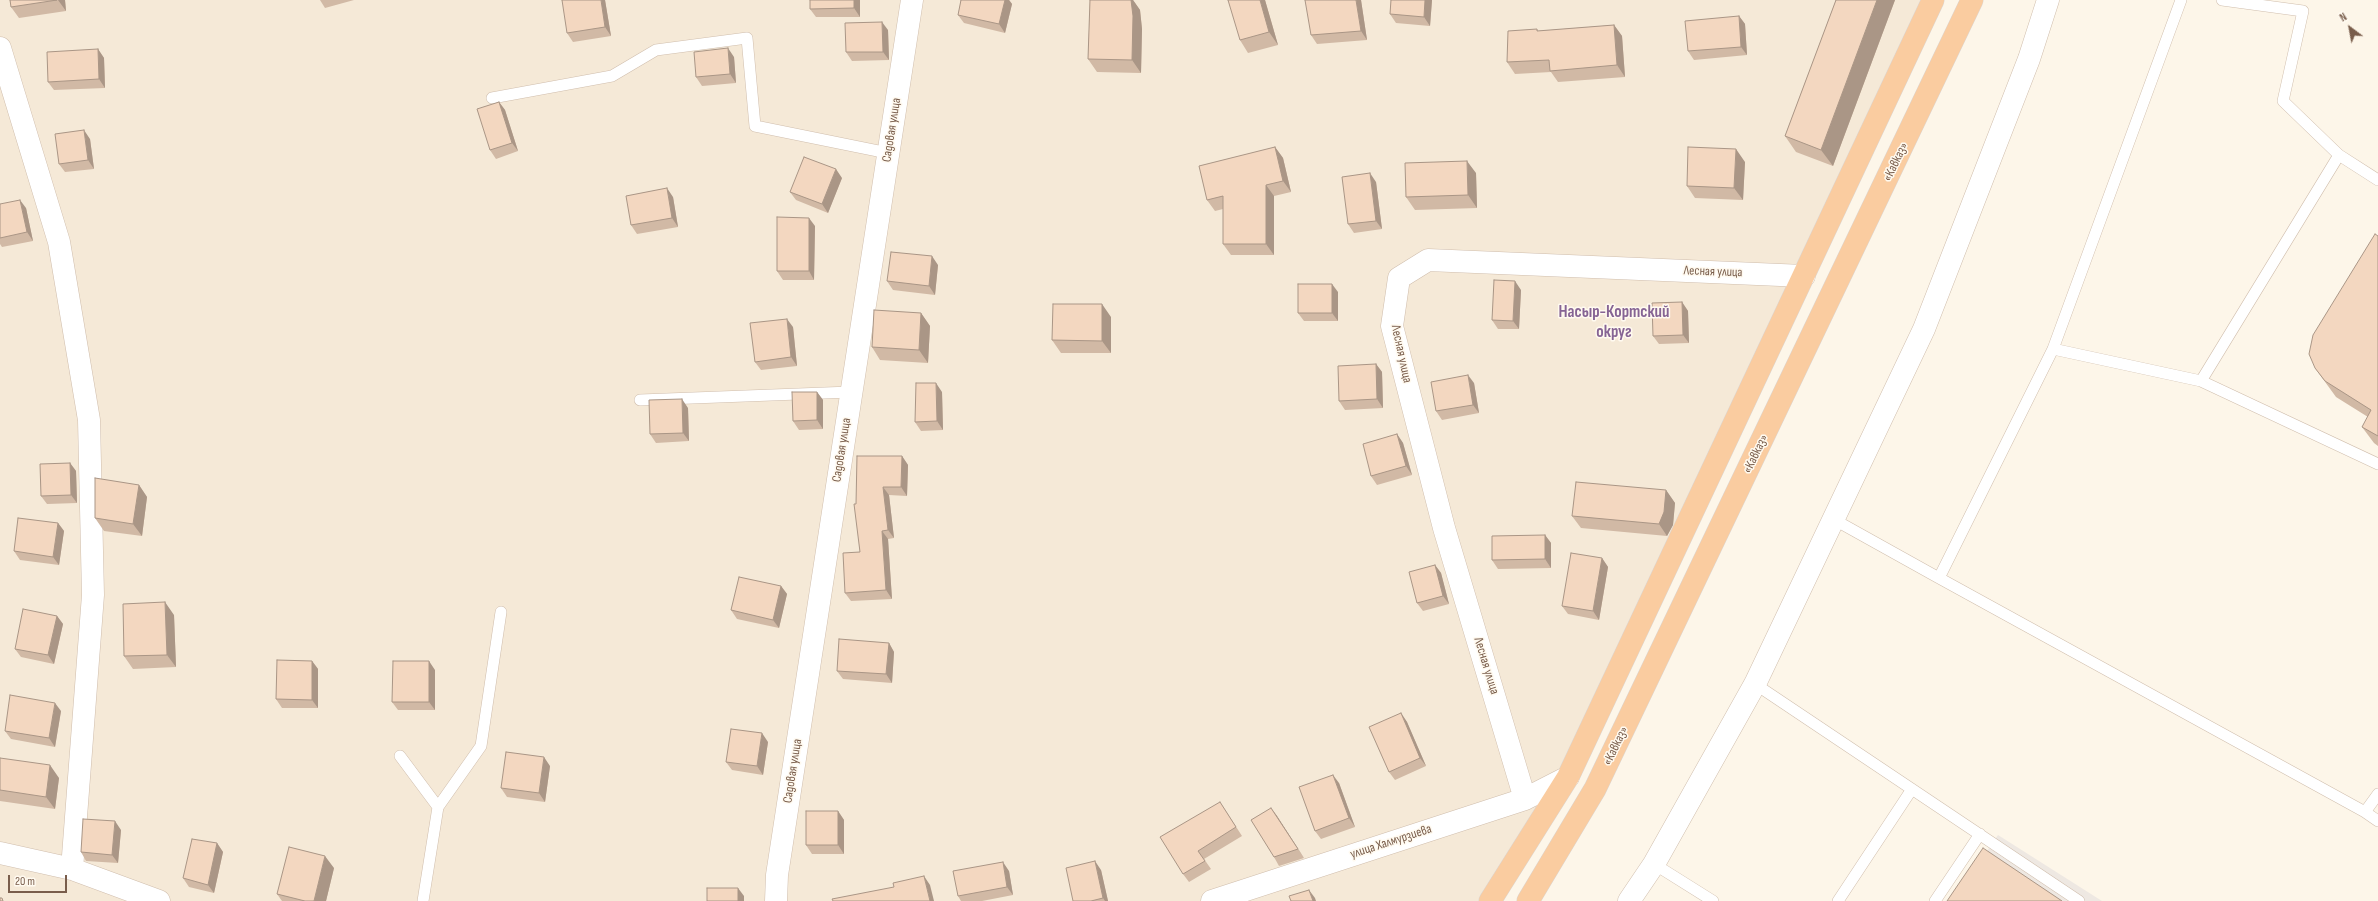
<!DOCTYPE html>
<meta charset="utf-8">
<style>
body{margin:0}
#map{position:relative;width:2378px;height:901px;overflow:hidden;background:#fdf6e9;font-family:"Sofia Sans Condensed",sans-serif}
canvas{display:block}
.north{position:absolute;left:2330px;top:8px;width:40px;height:40px;-webkit-text-stroke:3px #fffaf0;paint-order:stroke;rotate:328deg;font-size:11px;font-weight:700;line-height:16px;text-align:center;color:#795d4b}
.north::after{content:'';display:block;margin:auto;width:14px;height:18px;background:#795d4b;clip-path:polygon(50% 0,100% 100%,50% 72%,0 100%)}
.scale{position:absolute;left:8px;top:875px;width:59px;height:18px;box-sizing:border-box;border:2px solid #795d4b;border-top:0;padding-left:5px;font-size:12px;line-height:14px;white-space:nowrap;color:#795d4b;-webkit-text-stroke:3px #fffaf0;paint-order:stroke}
</style>
<div id="map">
<canvas width="2378" height="901"></canvas>
<div class="north">N</div>
<div class="scale">20 m</div>
</div>
<script>
const ctx = document.querySelector('canvas').getContext('2d');
ctx.lineJoin = 'round';
function paint(path, color) { ctx.fillStyle = color; ctx.fill(path, 'evenodd'); }
const toPath = rows => new Path2D(rows.map(r => 'M' + r).join(''));
function strokePath(path, color, width, dash) { ctx.strokeStyle = color; ctx.lineWidth = width; ctx.lineCap = dash ? 'butt' : 'round'; ctx.setLineDash(dash || []); ctx.stroke(path); }
function label(font, color, halo, rows, align = 'center') {
  ctx.font = font + ' "Sofia Sans Condensed",sans-serif'; ctx.lineWidth = 3; ctx.setLineDash([]); ctx.textBaseline = 'middle'; ctx.strokeStyle = halo; ctx.fillStyle = color; for (const [text, x, y, turn = 0] of rows) {
    ctx.save(); ctx.translate(x, y); ctx.rotate((+turn || 0) * Math.PI / 180); ctx.textAlign = isNaN(turn) ? turn : align; if (halo) ctx.strokeText(text, 0, 0); ctx.fillText(text, 0, 0); ctx.restore();
  }
}
paint(toPath([
 [0,0,1933,0,1568,777,1490,901,0,901]
]), '#f5e9d7');
paint(toPath([
 [1998,835,2102,901,1953,901]
]), '#eee8e2');
const service = toPath([
 [2181,0,2053,349,1939,578,2365,812],
 [2222,0,2303,11,2283,101,2339,155,2378,180],
 [492,98,612,76,656,50,747,38,755,126,888,153],
 [2053,349,2201,381,2378,464],
 [2201,381,2339,155],
 [640,400,851,392],
 [1833,519,1939,578],
 [1755,684,2079,901],
 [400,756,438,807],
 [2378,794,2365,812,2378,821],
 [1654,864,1713,901],
 [423,901,438,807,481,746,501,612],
 [1838,901,1912,789],
 [1935,901,1980,834]
]);
const minor = toPath([
 [0,48,59,242,89,420,93,595,72,869],
 [1525,799,1444,528,1392,326,1399,278,1428,260,1804,276],
 [0,853,72,869,159,901],
 [776,901,777,875,912,0],
 [1212,901,1525,799,1568,777],
 [1629,901,1654,864,1755,684,1924,329,2029,59,2048,0]
]);
const trunk = toPath([
 [1490,901,1568,777,1933,0],
 [1528,901,1595,789,1972,0]
]);
strokePath(service, '#d0bead', 12);
strokePath(minor, '#d0bead', 23);
strokePath(trunk, '#dcd5d0', 23);
strokePath(service, '#fff', 11);
strokePath(minor, '#fff', 22);
strokePath(trunk, '#facca0', 22);
paint(toPath([
 [10,0,65,0,66,11,19,18,11,7],
 [320,0,354,0,325,8],
 [605,0,611,36,573,42,567,33],
 [860,0,860,17,816,17,810,9],
 [961,0,1009,0,1012,4,1005,33,964,23,958,15],
 [1090,0,1133,0,1140,10,1142,29,1141,73,1097,72,1088,59],
 [1265,0,1278,45,1248,53,1240,40],
 [1361,0,1367,40,1317,44,1311,35],
 [1391,0,1432,0,1430,26,1396,23,1390,14],
 [1836,0,1895,0,1833,166,1796,152,1785,136],
 [1739,16,1745,24,1747,55,1694,60,1688,51],
 [1614,25,1622,36,1625,77,1558,82,1551,72,1515,74,1507,62,1537,29,1538,31],
 [888,30,889,60,852,61,846,52],
 [98,49,104,58,105,88,54,90,48,82],
 [734,57,736,83,702,86,696,77],
 [499,102,505,110,518,151,496,159,490,150],
 [90,139,94,169,65,172,59,164],
 [1275,147,1283,158,1291,192,1274,196,1274,255,1231,255,1223,244,1223,209,1215,211,1207,200],
 [1745,162,1743,200,1695,198,1687,186],
 [1476,173,1477,208,1415,210,1406,197],
 [842,178,828,213,796,200,790,192],
 [1376,182,1382,229,1354,233,1348,224],
 [673,197,678,227,637,234,631,225],
 [26,208,33,241,2,247,0,244,0,238],
 [815,226,814,280,783,280,777,271],
 [2378,236,2378,446,2374,443,2362,427,2368,417,2336,397,2315,368],
 [938,265,935,295,893,290,887,281],
 [1521,290,1519,329,1498,329,1492,320],
 [1338,292,1338,321,1304,321,1298,313],
 [1682,302,1688,311,1689,343,1659,344,1653,336],
 [921,313,930,326,928,363,880,360,872,347],
 [1111,317,1111,353,1061,353,1052,340],
 [793,327,797,366,761,370,755,362],
 [1376,364,1382,372,1383,408,1345,410,1339,401],
 [1474,383,1479,413,1442,420,1436,411],
 [817,392,823,400,823,429,799,430,793,421],
 [942,392,943,430,921,431,915,422],
 [688,408,689,441,656,443,650,434],
 [1397,434,1403,443,1412,475,1377,485,1371,476],
 [902,456,908,465,907,496,889,495,894,538,888,539,892,599,851,601,845,593,860,552,856,504],
 [70,463,76,471,77,503,47,504,41,496],
 [139,485,147,497,142,536,104,531,95,518],
 [1666,490,1675,503,1673,525,1667,536,1581,528,1572,516],
 [58,523,64,531,59,565,20,560,14,551],
 [1545,535,1551,543,1551,568,1498,569,1492,560],
 [1602,558,1608,567,1599,620,1568,614,1562,606],
 [1435,565,1441,573,1449,604,1423,611,1417,603],
 [781,586,787,594,779,628,737,619,731,610],
 [174,615,176,667,133,669,124,656],
 [57,616,63,624,54,664,21,657,15,649],
 [889,643,894,652,892,683,843,679,837,671],
 [312,661,318,669,318,708,282,708,276,699],
 [435,670,435,710,398,710,392,702],
 [61,711,55,747,11,739,5,731],
 [1401,713,1407,722,1426,766,1395,780,1389,772],
 [768,742,763,775,732,770,726,762],
 [0,758,59,778,55,809,0,801],
 [550,766,545,802,507,797,501,788],
 [1339,783,1355,827,1321,839,1315,831],
 [1220,802,1242,836,1204,859,1211,869,1189,882,1183,874],
 [1271,808,1277,816,1304,858,1279,866,1274,857],
 [838,811,844,820,844,854,812,854,806,845],
 [121,830,118,863,86,861,81,852],
 [217,843,223,852,214,893,189,887,183,878],
 [334,868,326,901,282,901,277,894],
 [1101,870,1108,901,1073,901],
 [1009,871,1013,895,982,901,961,901,958,896]
]), '#d1b9a5');
paint(toPath([
 [58,0,65,0,66,11],
 [601,0,605,0,611,36,605,27],
 [854,0,860,0,860,17,854,8],
 [1005,0,1009,0,1012,4,1005,33,999,24],
 [1131,0,1133,0,1140,10,1142,29,1141,73,1132,60],
 [1260,0,1265,0,1278,45,1269,32],
 [1356,0,1361,0,1367,40,1361,31],
 [1425,0,1432,0,1430,26,1424,17],
 [1877,0,1895,0,1833,166,1821,150],
 [1739,16,1745,24,1747,55,1741,47],
 [882,22,888,30,889,60,883,52],
 [1614,25,1622,36,1625,77,1617,65],
 [728,48,734,57,736,83,730,74],
 [98,49,104,58,105,88,99,79],
 [499,102,505,110,518,151,512,143],
 [84,130,90,139,94,169,88,160],
 [1275,147,1283,158,1291,192,1283,181],
 [1736,149,1745,162,1743,200,1734,188],
 [1467,161,1476,173,1477,208,1468,195],
 [836,169,842,178,828,213,822,204],
 [1370,173,1376,182,1382,229,1376,221],
 [1266,185,1274,196,1274,255,1266,244],
 [667,188,673,197,678,227,672,218],
 [20,200,26,208,33,241,27,232],
 [809,218,815,226,814,280,809,271],
 [932,256,938,265,935,295,929,286],
 [1515,281,1521,290,1519,329,1513,321],
 [1332,284,1338,292,1338,321,1332,313],
 [1682,302,1688,311,1689,343,1683,335],
 [1102,304,1111,317,1111,353,1102,341],
 [921,313,930,326,928,363,919,350],
 [787,319,793,327,797,366,791,357],
 [1376,364,1382,372,1383,408,1377,399],
 [1468,375,1474,383,1479,413,1473,405],
 [936,383,942,392,943,430,937,421],
 [817,392,823,400,823,429,817,420],
 [682,399,688,408,689,441,683,433],
 [1397,434,1403,443,1412,475,1406,466],
 [902,456,908,465,907,496,901,487],
 [70,463,76,471,77,503,71,495],
 [139,485,147,497,142,536,133,524],
 [883,487,889,495,894,538,888,530],
 [1666,490,1675,503,1673,525,1667,536,1659,524],
 [58,523,64,531,59,565,53,557],
 [882,531,888,539,892,599,886,590],
 [1545,535,1551,543,1551,568,1545,559],
 [1602,558,1608,567,1599,620,1593,611],
 [1435,565,1441,573,1449,604,1443,596],
 [781,586,787,594,779,628,773,620],
 [165,602,174,615,176,667,167,655],
 [57,616,63,624,54,664,48,655],
 [889,643,894,652,892,683,886,674],
 [312,661,318,669,318,708,312,700],
 [429,661,435,670,435,710,429,702],
 [55,703,61,711,55,747,49,738],
 [1401,713,1407,722,1426,766,1420,758],
 [762,733,768,742,763,775,757,766],
 [544,757,550,766,545,802,539,793],
 [50,765,59,778,55,809,46,797],
 [1333,775,1339,783,1355,827,1349,818],
 [1271,808,1277,816,1304,858,1298,849],
 [838,811,844,820,844,854,838,845],
 [115,821,121,830,118,863,112,855],
 [217,843,223,852,214,893,208,885],
 [325,856,334,868,326,901,314,901],
 [1095,861,1101,870,1108,901,1105,901,1103,898],
 [1003,862,1009,871,1013,895,1007,887],
 [924,876,930,885,934,901,930,901],
 [738,888,744,896,744,901,738,901],
 [1309,890,1315,898,1316,901,1313,901]
]), '#aa9686');
const building = toPath([
 [10,0,57,0,11,7,10,0],
 [562,0,601,0,605,27,567,33,562,0],
 [810,0,854,0,854,8,810,9,810,0],
 [961,0,1005,0,999,24,958,15,961,0],
 [1090,0,1131,0,1133,16,1132,60,1088,59,1090,0],
 [1228,0,1260,0,1269,32,1240,40,1228,0],
 [1305,0,1356,0,1361,31,1311,35,1305,0],
 [1391,0,1425,0,1424,17,1390,14,1391,0],
 [1836,0,1877,0,1821,150,1785,136,1836,0],
 [1739,16,1741,47,1688,51,1685,21,1739,16],
 [882,22,883,52,846,52,845,23,882,22],
 [1614,25,1617,65,1550,71,1549,60,1507,62,1508,31,1537,29,1537,31,1614,25],
 [728,48,730,74,696,77,694,52,728,48],
 [98,49,99,79,48,82,47,52,98,49],
 [499,102,512,143,490,150,477,109,499,102],
 [84,130,88,160,59,164,55,134,84,130],
 [1275,147,1283,181,1266,185,1266,244,1223,244,1223,196,1207,200,1199,166,1275,147],
 [1688,147,1736,149,1734,188,1687,186,1688,147],
 [804,157,836,169,822,204,790,192,804,157],
 [1467,161,1468,195,1406,197,1405,163,1467,161],
 [1370,173,1376,221,1348,224,1342,177,1370,173],
 [667,188,672,218,631,225,626,196,667,188],
 [20,200,27,232,0,238,0,204,20,200],
 [777,217,809,218,809,271,777,271,777,217],
 [2375,234,2378,236,2378,436,2362,427,2371,410,2325,381,2315,368,2309,354,2313,335,2375,234],
 [891,252,932,256,929,286,887,281,891,252],
 [1494,280,1515,281,1513,321,1492,320,1494,280],
 [1298,284,1332,284,1332,313,1298,313,1298,284],
 [1682,302,1683,335,1653,336,1652,303,1682,302],
 [1053,304,1102,304,1102,341,1052,340,1053,304],
 [874,310,921,313,919,350,872,347,874,310],
 [787,319,791,357,755,362,750,323,787,319],
 [1376,364,1377,399,1339,401,1338,366,1376,364],
 [1468,375,1473,405,1436,411,1431,382,1468,375],
 [916,383,936,383,937,421,915,422,916,383],
 [792,392,817,392,817,420,793,421,792,392],
 [682,399,683,433,650,434,649,400,682,399],
 [1397,434,1406,466,1371,476,1363,444,1397,434],
 [857,456,902,456,901,487,883,487,888,530,882,531,886,590,845,593,843,553,860,552,854,504,856,504,857,456],
 [70,463,71,495,41,496,40,464,70,463],
 [95,478,139,485,133,524,95,518,95,478],
 [1576,482,1666,490,1664,512,1659,524,1572,516,1576,482],
 [18,518,58,523,53,557,14,551,18,518],
 [1545,535,1545,559,1492,560,1492,536,1545,535],
 [1571,553,1602,558,1593,611,1562,606,1571,553],
 [1435,565,1443,596,1417,603,1409,572,1435,565],
 [739,577,781,586,773,620,731,610,739,577],
 [165,602,167,655,124,656,123,604,165,602],
 [23,609,57,616,48,655,15,649,23,609],
 [839,639,889,643,886,674,837,671,839,639],
 [277,660,312,661,312,700,276,699,277,660],
 [393,661,429,661,429,702,392,702,393,661],
 [10,695,55,703,49,738,5,731,10,695],
 [1401,713,1420,758,1389,772,1369,727,1401,713],
 [731,729,762,733,757,766,726,762,731,729],
 [506,752,544,757,539,793,501,788,506,752],
 [0,758,50,765,46,797,0,790,0,758],
 [1333,775,1349,818,1315,831,1299,787,1333,775],
 [1220,802,1236,827,1198,851,1205,861,1183,874,1160,837,1220,802],
 [1271,808,1298,849,1274,857,1251,820,1271,808],
 [806,811,838,811,838,845,806,845,806,811],
 [83,819,115,821,112,855,81,852,83,819],
 [192,839,217,843,208,885,183,878,192,839],
 [289,847,325,856,314,901,305,901,277,894,289,847],
 [1983,848,2062,901,1947,901,1983,848],
 [1095,861,1103,898,1091,901,1073,901,1066,868,1095,861],
 [1003,862,1007,887,958,896,953,871,1003,862],
 [924,876,930,901,833,901,832,899,894,887,893,883,924,876],
 [707,888,738,888,738,901,707,901,707,888],
 [1309,890,1313,901,1291,901,1289,896,1309,890],
 [0,898,2,898,3,901,0,901,0,898]
]);
paint(building, '#f3d7c0');
strokePath(building, '#aa9686', 1);
label('13px', '#795d4b', '#fffaf0', [
 ["Садовая улица",892,130,-81],
 ["«Кавказ»",1896,162,-64],
 ["Лесная улица",1713,272,2],
 ["Лесная улица",1401,354,78],
 ["Садовая улица",842,450,-81],
 ["«Кавказ»",1756,454,-64],
 ["Лесная улица",1486,666,73],
 ["«Кавказ»",1616,746,-64],
 ["Садовая улица",793,771,-81],
 ["улица Халмурзиева",1391,842,-18]
]);
label('bold 17px', '#866494', '#fffaf0', [
 ["Насыр-Кортский",1614,313],
 ["округ",1614,333]
]);
</script>
